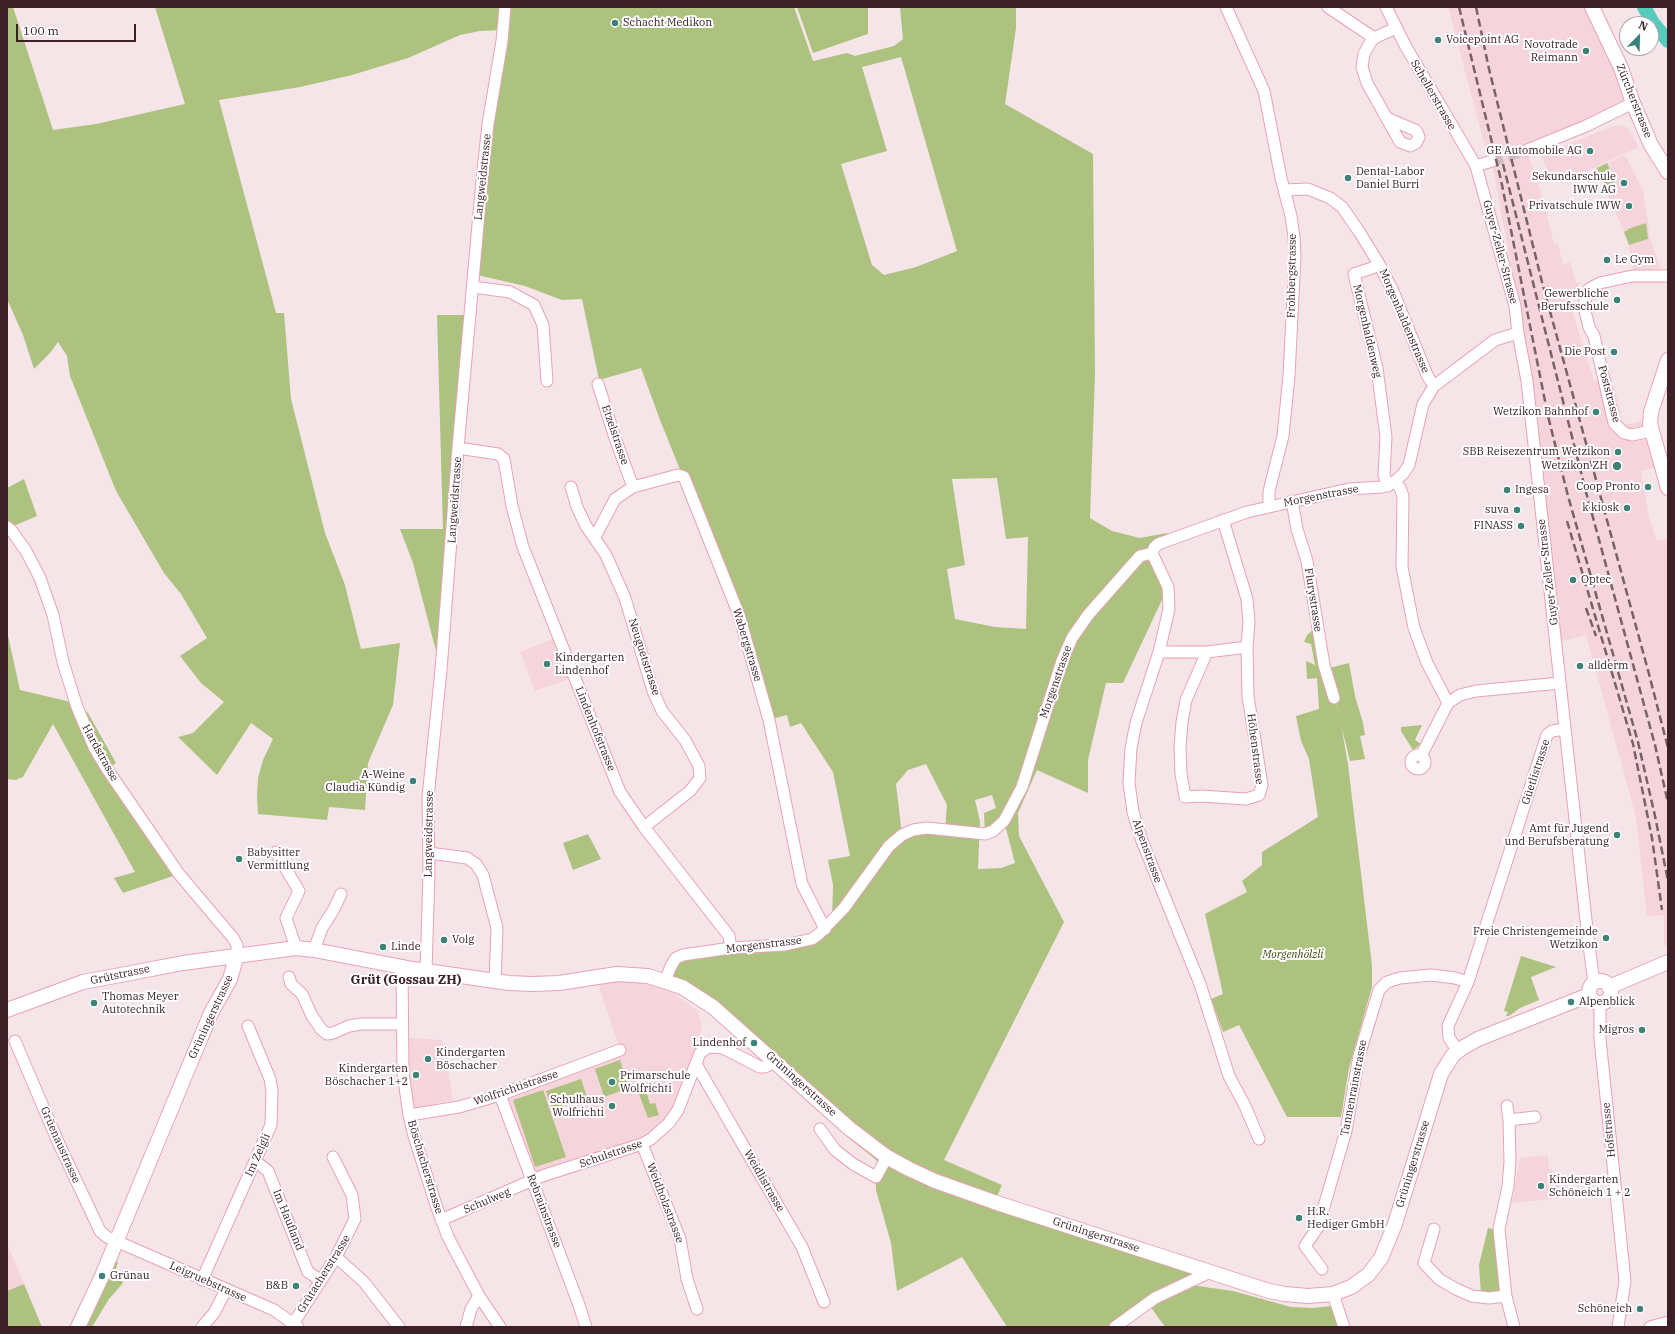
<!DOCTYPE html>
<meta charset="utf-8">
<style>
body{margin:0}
#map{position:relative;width:1675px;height:1334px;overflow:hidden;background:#f5e5e9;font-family:"IBM Plex Serif",serif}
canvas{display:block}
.frame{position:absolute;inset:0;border:8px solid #3b2027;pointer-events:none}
.north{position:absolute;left:1619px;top:16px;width:40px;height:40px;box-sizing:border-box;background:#fff;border:1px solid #b1a6a9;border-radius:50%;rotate:23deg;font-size:11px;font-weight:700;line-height:16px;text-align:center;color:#3b2027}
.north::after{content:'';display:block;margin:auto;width:14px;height:18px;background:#3d8278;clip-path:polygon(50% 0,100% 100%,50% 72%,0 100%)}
.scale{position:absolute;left:16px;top:24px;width:120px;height:18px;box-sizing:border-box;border:2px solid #3b2027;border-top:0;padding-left:5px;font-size:12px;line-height:14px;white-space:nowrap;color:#3b2027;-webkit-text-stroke:3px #fff;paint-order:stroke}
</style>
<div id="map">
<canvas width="1675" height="1334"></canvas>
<div class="frame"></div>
<div class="north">N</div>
<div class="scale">100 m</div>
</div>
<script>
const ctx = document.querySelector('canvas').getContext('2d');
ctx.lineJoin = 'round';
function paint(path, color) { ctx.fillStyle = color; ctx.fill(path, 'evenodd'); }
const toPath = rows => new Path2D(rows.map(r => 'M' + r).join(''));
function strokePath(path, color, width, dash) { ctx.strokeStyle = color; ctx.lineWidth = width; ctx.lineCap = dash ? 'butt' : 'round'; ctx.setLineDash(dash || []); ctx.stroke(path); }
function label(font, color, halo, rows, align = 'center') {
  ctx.font = font + ' "IBM Plex Serif",serif'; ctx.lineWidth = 4; ctx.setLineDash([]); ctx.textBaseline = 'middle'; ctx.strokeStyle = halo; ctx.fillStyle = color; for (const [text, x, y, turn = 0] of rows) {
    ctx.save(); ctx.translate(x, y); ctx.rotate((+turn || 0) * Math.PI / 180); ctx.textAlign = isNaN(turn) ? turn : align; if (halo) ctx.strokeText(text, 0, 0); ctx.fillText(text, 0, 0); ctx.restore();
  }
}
paint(toPath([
 [1448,7,1588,7,1633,103,1527,150,1542,196,1554,244,1558,243,1563,264,1570,262,1576,283,1580,282,1573,293,1570,304,1594,381,1611,377,1623,421,1626,424,1630,424,1643,421,1657,467,1641,471,1649,518,1657,541,1668,538,1668,944,1664,946,1664,915,1647,916,1636,817,1586,635,1560,642,1532,377,1493,169,1487,154],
 [1614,126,1622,125,1629,129,1639,147,1561,183,1548,170,1540,155],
 [1625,155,1643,191,1648,222,1649,234,1660,268,1634,270,1627,239,1596,168],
 [558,637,575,677,535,691,520,652],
 [617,974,682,987,678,997,698,1011,702,1027,682,1103,651,1139,532,1181,500,1095,620,1050,596,977],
 [409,1038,442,1040,453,1100,414,1108,410,1078],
 [1548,1155,1549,1169,1557,1174,1566,1176,1569,1197,1512,1203,1520,1158],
 [7,1244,24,1284,7,1291]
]), '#f5d4db');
paint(toPath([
 [7,7,13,7,53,130,96,124,185,104,155,7,794,7,813,61,847,53,855,56,894,46,903,39,900,7,1016,7,1016,28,1005,104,1093,154,1095,373,1090,518,1112,531,1140,538,1167,533,1167,541,1154,548,1168,587,1123,683,1106,683,1088,760,1088,793,1037,770,1018,813,1019,836,1064,922,944,1160,1002,1185,995,1201,1210,1272,1115,1327,1007,1327,962,1257,897,1291,891,1243,876,1190,876,1177,881,1164,844,1134,768,1066,713,1007,665,981,676,958,812,939,832,922,833,885,828,860,850,856,833,772,801,723,790,727,787,715,769,720,739,615,660,420,641,368,599,380,582,299,562,300,525,286,473,274,503,30,480,31,460,35,408,58,352,75,300,87,219,100,276,313,284,313,291,399,325,533,345,585,361,649,400,643,393,705,368,763,365,810,329,807,327,820,258,814,257,796,258,778,263,760,273,739,251,723,217,775,178,737,193,733,224,702,201,683,180,656,207,638,181,594,164,573,116,491,70,376,67,356,58,342,50,353,34,369,23,335,7,299],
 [901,57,957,251,916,267,884,275,872,265,841,164,887,151,862,67],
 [997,478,1006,539,1028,537,1026,629,995,627,955,619,947,569,965,565,952,479],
 [926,764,947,805,945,830,902,835,896,784,908,770],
 [992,795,996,808,984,813,985,834,1004,821,1015,863,1001,868,978,869,980,821,975,800],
 [797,7,868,7,868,34,813,53],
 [1607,163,1615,182,1606,187,1597,168],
 [1646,223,1648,239,1629,245,1624,232,1628,230,1628,229],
 [437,315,470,315,441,670,413,563,400,529,443,529],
 [24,479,37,516,9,528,7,527,7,488],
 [1318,626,1340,719,1329,668,1349,663,1355,696,1363,723,1365,735,1360,736,1365,759,1350,761,1341,725,1348,764,1372,966,1372,987,1349,1068,1341,1117,1287,1117,1239,1025,1223,1032,1211,999,1223,994,1205,914,1247,892,1242,881,1262,865,1262,852,1318,817,1309,759,1301,741,1296,716,1319,709,1317,678,1307,679,1306,661,1315,665,1311,644,1304,642,1307,635],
 [7,631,20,690,75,703,88,713,116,763,107,769,179,874,123,893,114,878,135,872,53,724,23,777,16,780,7,779],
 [1422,725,1415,740,1421,744,1413,750,1401,731,1401,727],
 [588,834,601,859,573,870,563,843],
 [1521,956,1556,967,1531,977,1539,1000,1520,1008,1509,1016,1506,1016,1508,1012,1504,1011],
 [620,1060,629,1088,604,1097,595,1069],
 [581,1079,587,1097,552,1109,546,1091],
 [543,1090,566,1157,535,1167,513,1100],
 [646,1091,650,1104,655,1103,659,1115,648,1118,639,1094],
 [1488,1228,1495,1230,1501,1284,1499,1290,1494,1294,1481,1295,1479,1265],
 [109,1258,118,1262,116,1269,123,1283,109,1299,92,1327,79,1327],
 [24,1284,42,1327,7,1327,7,1291],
 [1191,1285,1233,1291,1291,1307,1312,1308,1332,1306,1341,1327,1165,1327,1150,1306]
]), '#acc27e');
strokePath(toPath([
 [1644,7,1653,23,1668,41]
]), '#54cbbb', 14);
strokePath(toPath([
 [1492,161,1527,150]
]), '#d0bec2', 11, [11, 5.5]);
const minor = toPath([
 [1226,7,1264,91,1281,178,1291,216,1294,237,1295,256,1289,376,1283,436,1269,491,1269,507],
 [1328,7,1374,38],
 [1386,7,1406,47,1476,166,1515,306,1518,333,1527,381,1588,938,1594,983],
 [1389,119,1415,130,1417,132,1419,137,1416,143,1410,146,1400,142,1367,83,1362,67,1364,54,1370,43,1374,38,1396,28],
 [1527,150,1586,126,1633,103],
 [1476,166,1492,161],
 [1285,190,1308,189,1330,198,1342,207,1360,233,1379,264,1393,291,1428,377,1434,386],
 [1379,264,1372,268,1354,274,1377,368,1386,437,1384,475,1388,486],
 [473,287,510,292,534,305,543,325,547,381],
 [598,384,615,438,633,487],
 [1651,431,1632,435,1624,433,1614,423,1594,336,1589,327,1585,311,1585,301,1589,289,1600,283,1632,276,1668,276],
 [458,448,498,454,504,459,512,506,523,547,620,792,644,827,729,936,731,948],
 [1395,482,1400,488,1403,496,1402,567,1414,628,1427,663,1448,703],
 [571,487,577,507,586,526,606,555,625,598,653,691,662,711,685,740,699,766,700,778,690,791,644,827],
 [1292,501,1297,529,1307,561,1324,665,1334,698],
 [7,527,11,530,26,551,40,578,53,615,63,662,77,707,95,749,107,769,179,874,233,938,237,945,237,955],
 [595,537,615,499,633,487,678,475,684,477,739,615,769,720,802,884,825,929],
 [1152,553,1168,587,1169,609,1159,652,1136,723,1131,748,1129,783,1133,812,1142,841,1200,984,1229,1076,1245,1106,1259,1139],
 [1152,553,1154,548,1158,544,1247,512,1349,489,1382,487,1393,483,1403,474,1409,465,1423,404,1434,386,1495,340,1518,333],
 [1159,652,1207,652,1247,647],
 [1207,652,1186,700,1182,722,1180,747,1181,774,1185,797,1201,796,1246,799,1259,795,1262,785,1248,696,1247,647,1249,622,1247,599,1223,520],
 '1411 762a7 7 0 1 1 14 0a7 7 0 1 1-14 0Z',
 [1421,756,1448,703,1460,695,1476,691,1560,683],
 [276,852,299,891,286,918,296,948],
 [429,853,467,858,476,864,483,875,497,928,495,981],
 [314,950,322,928,334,909,341,894],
 [402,967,403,1073,409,1115,414,1136,437,1208,448,1237,479,1296,500,1327],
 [426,971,429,873,428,797,441,670,458,448,482,180,488,124,502,41,505,7],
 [289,977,291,984,302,994,312,1016,321,1029,327,1034,333,1033,349,1026,361,1024,402,1024],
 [665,981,671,966,676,958,683,955,731,948,785,945,812,939,819,934,844,908,889,846,902,835,913,830,927,828,985,834,993,831,1004,821,1022,787,1062,661,1072,638,1088,615,1140,556,1152,553],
 [1600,1003,1600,1039,1625,1281,1618,1327],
 [15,1041,59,1144,100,1231,107,1237,274,1310,298,1327],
 [1458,1051,1449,1038,1448,1026,1468,982,1547,735,1552,731,1565,729],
 [696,1064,802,1247,824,1302],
 [500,1095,579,1305,586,1327],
 [1507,1106,1509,1120,1510,1162,1508,1186,1499,1229,1500,1239,1506,1296,1514,1327],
 [409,1115,459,1107,500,1095,620,1050],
 [1509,1120,1535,1117],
 [820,1129,835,1150,853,1164,876,1177,887,1157],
 [642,1144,680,1239,687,1279,697,1309],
 [255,1161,268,1171,308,1272,320,1280],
 [441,1220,542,1176,642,1144,651,1139,669,1123,678,1110,700,1053,707,1048,714,1047,723,1048,760,1067,765,1067,775,1061],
 [1434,1229,1424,1263,1439,1279,1456,1289,1472,1296,1489,1298,1506,1296],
 [336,1257,364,1282,399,1327],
 [1322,1269,1305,1246,1318,1227,1346,1131,1359,1056,1379,990,1387,982,1400,978,1431,975,1455,978,1468,982],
 [202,1280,271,1125,272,1091,270,1079,248,1026],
 [1333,1294,1344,1327],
 [202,1327,214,1313,226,1290],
 [291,1327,336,1257,355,1219,352,1195,333,1157],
 [466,1327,471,1309,479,1296],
 [1115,1327,1155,1298,1210,1272],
 [1650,1327,1668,1322]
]);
const major = toPath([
 [1592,7,1621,68,1633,103,1651,145,1668,172],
 [1668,360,1651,412,1650,424,1668,488],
 '1589 992a11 11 0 1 1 22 0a11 11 0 1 1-22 0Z',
 [1609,987,1668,962],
 [7,1010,83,982,110,977,183,963,296,948,314,950,413,969,509,983,532,984,559,983,617,974,648,976,682,987,713,1007,850,1129,887,1157,909,1169,935,1181,994,1202,1210,1272,1269,1291,1285,1294,1308,1296,1333,1294,1351,1287,1368,1275,1381,1258,1395,1224,1441,1074,1453,1055,1462,1048,1478,1039,1589,995],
 [78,1327,102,1276,211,1013,230,979,237,955]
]);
strokePath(minor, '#e9a2b4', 13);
strokePath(major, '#e9a2b4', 16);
strokePath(minor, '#fff', 11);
strokePath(major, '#fff', 14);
strokePath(toPath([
 [1459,7,1501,180,1548,416,1568,496,1638,742,1655,816,1668,881],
 [1476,7,1489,69,1542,282,1649,674,1668,748],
 [1503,164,1586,492,1655,745,1668,803],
 [1567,521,1633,744,1652,838,1662,910],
 [1586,608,1596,636]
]), '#786167', 2.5, [8, 4]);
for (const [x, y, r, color] of [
 [615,23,4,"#3d8278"],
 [1438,40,4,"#3d8278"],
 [1586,51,4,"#3d8278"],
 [1590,151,4,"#3d8278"],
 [1348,178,4,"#3d8278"],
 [1624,183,4,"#3d8278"],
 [1629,206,4,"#3d8278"],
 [1607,260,4,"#3d8278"],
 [1617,300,4,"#3d8278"],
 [1614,352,4,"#3d8278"],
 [1596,412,4,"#3d8278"],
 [1618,452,4,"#3d8278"],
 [1617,466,5,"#3d8278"],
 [1648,487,4,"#3d8278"],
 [1507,490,4,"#3d8278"],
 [1627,508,4,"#3d8278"],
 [1517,510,4,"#3d8278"],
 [1521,526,4,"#3d8278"],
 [1573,580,4,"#3d8278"],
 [547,664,4,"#3d8278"],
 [1580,666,4,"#3d8278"],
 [413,781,4,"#3d8278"],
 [1617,835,4,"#3d8278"],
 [239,859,4,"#3d8278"],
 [1606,938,4,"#3d8278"],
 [444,940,4,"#3d8278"],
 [383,947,4,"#3d8278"],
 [1571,1002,4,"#3d8278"],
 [94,1003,4,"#3d8278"],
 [1642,1030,4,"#3d8278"],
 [754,1043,4,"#3d8278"],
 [428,1059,4,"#3d8278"],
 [416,1075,4,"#3d8278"],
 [612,1082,4,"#3d8278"],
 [612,1106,4,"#3d8278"],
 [1541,1186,4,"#3d8278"],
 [1299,1218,4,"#3d8278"],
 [102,1276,4,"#3d8278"],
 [296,1286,4,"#3d8278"],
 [1640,1309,4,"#3d8278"]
]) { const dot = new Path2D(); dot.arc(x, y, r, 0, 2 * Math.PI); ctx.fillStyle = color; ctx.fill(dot); strokePath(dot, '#fff', 1.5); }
label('11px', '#3b2027', '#fff', [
 ["Schacht Medikon",623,23,"left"],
 ["Voicepoint AG",1446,40,"left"],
 ["Novotrade",1578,45],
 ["Reimann",1578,58],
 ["GE Automobile AG",1582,151],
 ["Dental-Labor",1356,172,"left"],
 ["Daniel Burri",1356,185,"left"],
 ["Sekundarschule",1616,177],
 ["IWW AG",1616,190],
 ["Privatschule IWW",1621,206],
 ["Le Gym",1615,260,"left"],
 ["Gewerbliche",1609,294],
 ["Berufsschule",1609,307],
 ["Die Post",1606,352],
 ["Wetzikon Bahnhof",1588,412],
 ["SBB Reisezentrum Wetzikon",1610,452],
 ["Wetzikon ZH",1608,466],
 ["Coop Pronto",1640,487],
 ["Ingesa",1515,490,"left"],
 ["k kiosk",1619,508],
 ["suva",1509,510],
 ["FINASS",1513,526],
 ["Optec",1581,580,"left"],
 ["Kindergarten",555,658,"left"],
 ["Lindenhof",555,671,"left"],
 ["allderm",1588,666,"left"],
 ["A-Weine",405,775],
 ["Claudia Kündig",405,788],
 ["Amt für Jugend",1609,829],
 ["und Berufsberatung",1609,842],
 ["Babysitter",247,853,"left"],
 ["Vermittlung",247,866,"left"],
 ["Freie Christengemeinde",1598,932],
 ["Wetzikon",1598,945],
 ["Volg",452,940,"left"],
 ["Linde",391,947,"left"],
 ["Thomas Meyer",102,997,"left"],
 ["Autotechnik",102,1010,"left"],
 ["Alpenblick",1579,1002,"left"],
 ["Migros",1634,1030],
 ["Lindenhof",746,1043],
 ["Kindergarten",436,1053,"left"],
 ["Böschacher",436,1066,"left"],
 ["Kindergarten",408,1069],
 ["Böschacher 1+2",408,1082],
 ["Primarschule",620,1076,"left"],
 ["Wolfrichti",620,1089,"left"],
 ["Schulhaus",604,1100],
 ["Wolfrichti",604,1113],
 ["Kindergarten",1549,1180,"left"],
 ["Schöneich 1 + 2",1549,1193,"left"],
 ["H.R.",1307,1212,"left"],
 ["Hediger GmbH",1307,1225,"left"],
 ["Grünau",110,1276,"left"],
 ["B&B",288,1286],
 ["Schöneich",1632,1309]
], 'right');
label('11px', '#3b2027', '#fff', [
 ["Schellerstrasse",1433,95,60],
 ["Zürcherstrasse",1634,101,68],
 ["Langweidstrasse",483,177,-84],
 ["Guyer-Zeller-Strasse",1500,252,75],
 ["Frohbergstrasse",1292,276,-89],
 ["Morgenhaldenstrasse",1404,321,67],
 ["Morgenhaldenweg",1367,331,77],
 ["Poststrasse",1609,394,75],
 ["Etzelstrasse",615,435,71],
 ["Morgenstrasse",1321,496,-11],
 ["Langweidstrasse",455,500,-86],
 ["Guyer-Zeller-Strasse",1548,572,-97],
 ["Flurystrasse",1313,600,81],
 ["Wabergstrasse",747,645,73],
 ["Neuguetstrasse",644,657,72],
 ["Morgenstrasse",1056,682,-71],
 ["Lindenhofstrasse",595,729,68],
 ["Höhenstrasse",1255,749,83],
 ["Hardstrasse",100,753,61],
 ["Güetlistrasse",1536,772,-72],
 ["Langweidstrasse",429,834,-89],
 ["Alpenstrasse",1147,851,70],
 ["Morgenstrasse",764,945,-7],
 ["Grütstrasse",120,975,-12],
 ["Grüningerstrasse",211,1017,-65],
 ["Grüningerstrasse",801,1084,42],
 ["Wolfrichtistrasse",516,1088,-19],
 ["Tannenrainstrasse",1354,1088,-79],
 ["Hofstrasse",1609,1130,-96],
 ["Grüenaustrasse",60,1145,66],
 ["Schulstrasse",611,1154,-19],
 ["Im Zelgli",258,1155,-66],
 ["Grüningerstrasse",1413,1164,-73],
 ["Böschacherstrasse",425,1167,73],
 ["Weidlistrasse",764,1181,60],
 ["Schulweg",487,1201,-23],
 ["Weidholzstrasse",665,1203,69],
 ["Rebrainstrasse",544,1211,69],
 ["Im Haufland",288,1220,68],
 ["Grüningerstrasse",1096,1235,18],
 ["Grütacherstrasse",324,1274,-58],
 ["Leigruebstrasse",208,1282,24]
]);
label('italic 11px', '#3c4b0f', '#fff', [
 ["Morgenhölzli",1293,955]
]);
label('bold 13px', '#3b2027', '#fff', [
 ["Grüt (Gossau ZH)",406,980]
]);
</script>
